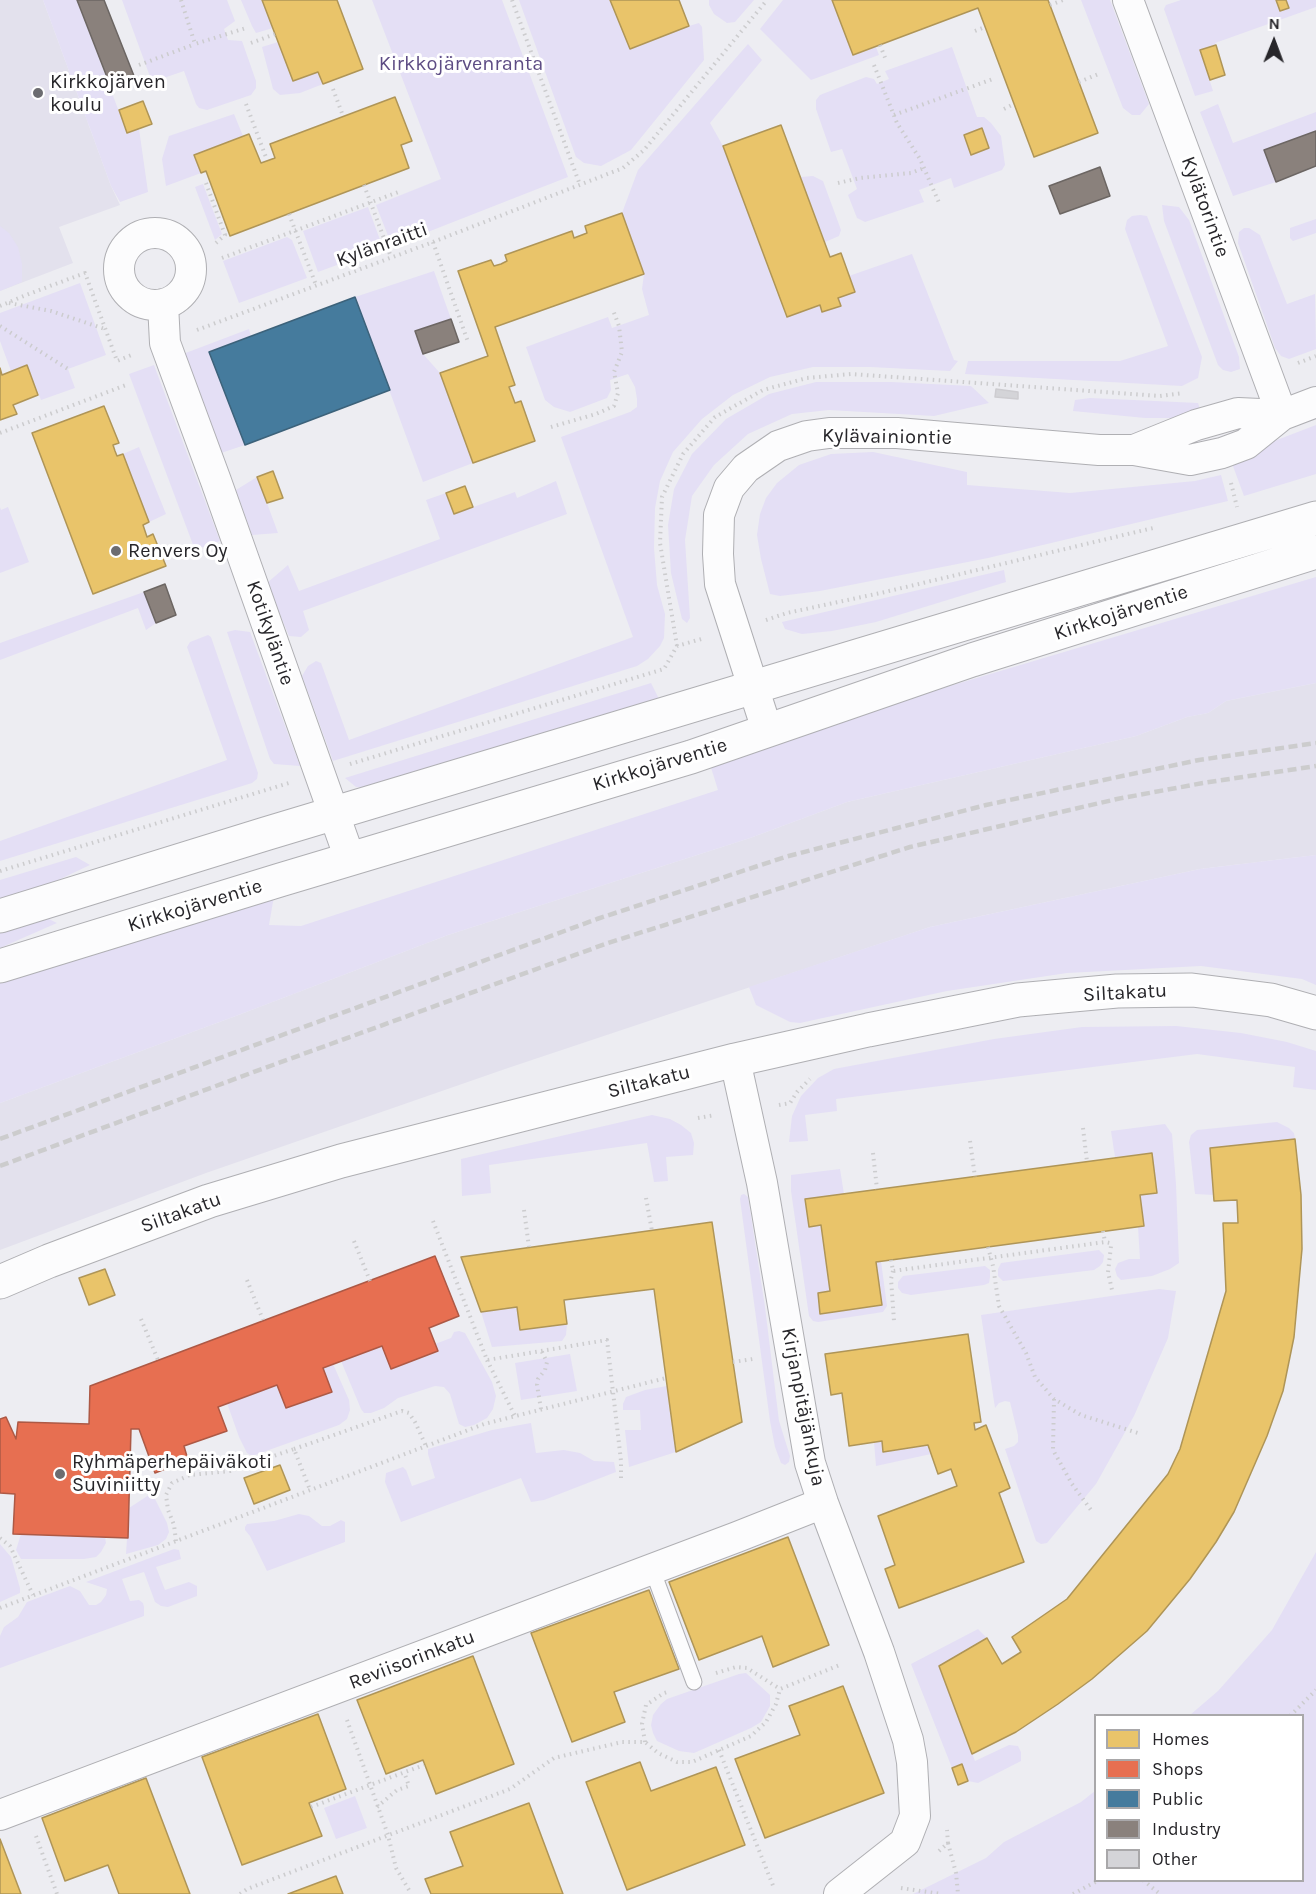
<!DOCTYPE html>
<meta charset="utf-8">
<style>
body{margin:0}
#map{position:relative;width:1316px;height:1894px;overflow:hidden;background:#ededf2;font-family:Karla,sans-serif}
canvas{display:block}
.legend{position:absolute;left:1094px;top:1714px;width:210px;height:168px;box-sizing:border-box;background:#fff;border:2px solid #a9a8aa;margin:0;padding:8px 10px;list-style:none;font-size:18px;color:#27262a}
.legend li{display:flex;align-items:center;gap:12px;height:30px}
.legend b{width:30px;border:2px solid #a9a8aa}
.north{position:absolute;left:1244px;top:12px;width:60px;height:60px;-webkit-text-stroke:4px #fff;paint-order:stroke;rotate:1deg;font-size:16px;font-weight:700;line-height:24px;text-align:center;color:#27262a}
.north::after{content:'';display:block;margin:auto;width:21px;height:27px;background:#27262a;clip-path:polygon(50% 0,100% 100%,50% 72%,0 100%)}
</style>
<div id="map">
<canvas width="1316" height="1894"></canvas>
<ul class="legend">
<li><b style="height:16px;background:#e9c46a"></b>Homes</li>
<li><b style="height:16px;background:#e76f51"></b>Shops</li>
<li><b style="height:16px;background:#457b9d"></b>Public</li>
<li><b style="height:16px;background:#8a817c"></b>Industry</li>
<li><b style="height:16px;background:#d4d4d8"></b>Other</li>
</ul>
<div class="north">N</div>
</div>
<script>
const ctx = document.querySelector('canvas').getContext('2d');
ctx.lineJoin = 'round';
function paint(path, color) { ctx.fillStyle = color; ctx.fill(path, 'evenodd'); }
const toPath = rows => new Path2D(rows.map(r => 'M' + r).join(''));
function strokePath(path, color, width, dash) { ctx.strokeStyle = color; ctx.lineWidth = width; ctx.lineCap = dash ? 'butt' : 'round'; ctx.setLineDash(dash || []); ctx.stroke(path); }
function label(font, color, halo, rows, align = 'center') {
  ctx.font = font + ' Karla,sans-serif'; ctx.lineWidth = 6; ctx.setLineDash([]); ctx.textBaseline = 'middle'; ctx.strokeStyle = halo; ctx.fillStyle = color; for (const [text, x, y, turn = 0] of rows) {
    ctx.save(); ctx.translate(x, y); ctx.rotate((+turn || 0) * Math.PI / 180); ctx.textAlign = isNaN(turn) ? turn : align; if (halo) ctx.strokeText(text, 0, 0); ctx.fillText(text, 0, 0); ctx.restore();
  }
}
paint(toPath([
 [0,0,43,0,111,186,120,205,59,227,73,263,0,291],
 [1316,683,1316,855,1200,869,930,927,508,1068,206,1173,0,1250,0,1103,233,1017,448,935,750,838,847,802,1136,736,1187,717,1208,713,1226,701]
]), '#e3e1ed');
paint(toPath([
 [43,0,77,0,127,133,139,129,148,192,120,202,111,186],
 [122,0,227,0,235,21,224,29,228,40,242,41,256,81,256,88,251,95,207,110,199,108,196,104,184,71,152,82],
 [241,0,262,0,273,28,256,33,252,26],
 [372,0,502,0,568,177,392,246,376,205,441,179],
 [519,0,610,0,630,49,689,26,699,23,702,27,704,60,631,150,601,166,584,163,576,157],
 [709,0,754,0,735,22,727,23,714,14,709,5],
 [783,0,832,0,853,55,876,47,879,55,811,80,760,29],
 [1081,0,1110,0,1149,104,1140,115,1132,115,1123,108],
 [1181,0,1316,0,1316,7,1215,43,1216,45,1200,50,1213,91,1195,96,1164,9,1166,5],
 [278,42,293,81,318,72,323,84,300,93,280,95,273,89,262,47],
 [748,44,762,60,710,123,723,146,786,317,820,305,823,312,841,306,838,298,855,292,849,276,912,254,954,360,958,361,950,371,870,367,813,367,770,377,733,395,702,419,673,452,660,481,655,508,654,548,657,585,665,614,664,638,660,646,648,659,637,666,333,761,302,676,308,666,316,661,321,663,349,740,633,637,561,437,630,412,637,407,637,399,635,387,628,374,610,380,611,390,607,398,570,412,554,407,545,400,526,347,608,317,612,328,649,315,642,289,644,274,622,213,638,170],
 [952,47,977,117,984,117,991,123,1001,136,1005,165,1002,170,954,188,951,178,919,190,924,202,865,222,857,218,848,195,857,189,842,149,831,152,816,109,816,100,820,95,866,77,874,79,877,84,889,79,885,71],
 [1218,104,1233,143,1316,112,1316,131,1264,150,1276,182,1233,196,1200,112],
 [234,114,243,136,194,155,201,173,166,186,162,159,169,136],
 [813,176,823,181,841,230,839,236,825,242,801,177],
 [203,184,222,234,215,240,195,187],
 [1162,205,1179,207,1189,220,1239,357,1240,369,1231,372,1223,370,1218,365,1164,221],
 [368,207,383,248,318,272,303,231],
 [1140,215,1147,216,1202,357,1198,378,1182,386,965,374,968,361,1120,361,1168,346,1125,229,1127,220,1132,216],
 [1316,219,1316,233,1293,241,1290,238,1290,228],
 [0,226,9,233,18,247,22,264,22,282,0,291],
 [1244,228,1249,228,1260,235,1287,304,1315,294,1316,349,1289,359,1281,356,1275,348,1238,243,1239,232],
 [287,237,292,240,307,278,239,303,223,261],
 [434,271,451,319,423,354,440,373,473,463,423,482,355,297],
 [80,283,106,355,68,369,75,388,41,400,27,365,11,371,0,341,0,313],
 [249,329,251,337,210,353,245,445,218,454,183,354],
 [154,365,220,541,195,550,129,374],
 [816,382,891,382,971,386,989,403,934,416,829,410,792,414,748,434,714,465,692,496,685,540,690,618,687,623,682,619,671,573,668,525,674,489,692,454,726,419,769,394],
 [1090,398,1198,403,1201,412,1178,418,1145,418,1073,411,1075,400],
 [1316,425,1316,474,1244,496,1230,458],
 [139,447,166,514,149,522,123,454],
 [873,452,967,472,967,485,1070,493,1195,481,1221,475,1228,501,988,558,820,591,780,596,770,594,761,559,757,535,760,514,766,498,777,483,799,465,831,454],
 [257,477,267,503,278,533,252,535,236,490],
 [556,481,567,514,303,611,309,630,301,637,289,636,267,583,288,565,299,591,440,539,426,500,446,493,454,514,515,492,517,498],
 [0,507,1,510,8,507,29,562,0,573],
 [1004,570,1006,582,876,622,832,631,802,634,785,629,782,622],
 [1316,577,1316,683,1226,701,1208,713,1187,717,1136,736,847,802,750,838,448,935,233,1017,0,1103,0,978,274,896,269,925,301,926,718,790,708,758],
 [144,592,156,623,146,630,138,608,0,660,0,643],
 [235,630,250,632,300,766,274,764,270,759,227,632],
 [208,635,211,637,258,773,257,779,252,783,0,861,0,841,227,760,187,647,190,642],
 [651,683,659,699,371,788,356,787,345,778],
 [1316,855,1316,985,1302,979,1201,966,1067,973,947,991,800,1023,790,1022,756,1005,749,987,930,927,1200,869],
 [76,857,90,865,22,897,0,904,0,880],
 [45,917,57,923,0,948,0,930],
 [1176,1026,1241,1033,1287,1042,1316,1051,1316,1090,1293,1087,1295,1067,1197,1054,836,1099,837,1111,805,1115,808,1141,789,1142,792,1116,801,1096,818,1078,834,1069,994,1039,1082,1027],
 [652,1115,670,1119,681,1125,691,1133,694,1143,693,1155,666,1157,668,1181,654,1182,647,1143,489,1165,491,1193,462,1196,461,1159],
 [1277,1122,1289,1128,1294,1133,1295,1139,1210,1148,1214,1195,1195,1194,1189,1142,1191,1135,1197,1130],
 [1165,1124,1172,1134,1176,1184,1179,1263,1170,1269,1152,1276,1121,1280,1117,1276,1115,1269,1118,1263,1129,1259,1140,1259,1138,1227,1144,1226,1140,1195,1157,1192,1152,1153,1115,1157,1111,1131],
 [840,1169,844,1194,805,1199,809,1227,821,1225,830,1291,818,1293,820,1313,882,1305,876,1262,881,1261,887,1306,883,1312,818,1322,813,1321,809,1316,791,1191,791,1175],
 [744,1194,748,1197,765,1307,779,1421,790,1456,789,1462,785,1465,781,1463,775,1447,770,1421,740,1199,741,1195],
 [1099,1250,1104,1255,1103,1262,1100,1266,1094,1270,1003,1281,998,1276,998,1269,1001,1263],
 [985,1266,990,1270,990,1277,989,1283,984,1285,911,1295,902,1293,898,1288,898,1282,903,1276],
 [1159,1289,1176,1291,1168,1338,1134,1416,1096,1484,1047,1543,1041,1544,1036,1541,1005,1449,1014,1446,1018,1442,1018,1435,1010,1402,1005,1401,999,1403,995,1408,981,1315],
 [517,1307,520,1330,567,1324,566,1335,562,1341,492,1347,481,1312],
 [459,1331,465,1333,492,1382,496,1396,493,1409,487,1418,474,1425,465,1427,459,1424,450,1394,444,1387,435,1386,398,1398,384,1408,371,1413,364,1413,361,1409,341,1361,382,1346,392,1369,438,1352,435,1344,451,1338,454,1332],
 [570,1354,577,1391,521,1400,515,1363],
 [333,1364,349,1400,350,1410,347,1419,339,1425,252,1456,247,1453,239,1437,227,1403,277,1385,286,1408,332,1392,323,1368],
 [667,1386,676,1452,629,1467,625,1430,641,1430,640,1410,623,1410,623,1404,626,1397,645,1390],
 [531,1423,536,1453,564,1450,580,1453,594,1461,614,1462,616,1472,544,1500,531,1502,521,1478,401,1522,385,1482,386,1473,403,1467,406,1470,412,1486,435,1478,428,1454,428,1449,492,1430],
 [882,1441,884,1452,928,1445,931,1454,876,1466,874,1442],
 [152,1493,167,1523,169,1532,166,1539,158,1545,126,1554,129,1508],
 [299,1514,309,1516,322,1526,330,1526,341,1520,345,1522,345,1542,267,1571,250,1536,245,1530,245,1527,247,1524,274,1521],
 [21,1534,105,1537,106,1543,101,1552,96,1557,84,1559,21,1559,16,1550],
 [0,1544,11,1557,20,1588,20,1593,0,1602],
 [174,1549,179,1550,181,1559,156,1567,165,1590,189,1582,197,1586,197,1596,168,1607,161,1606,155,1602,144,1572,122,1579,130,1601,139,1600,143,1603,144,1607,144,1616,0,1668,0,1636,4,1627,18,1617,27,1602,70,1586,80,1591,89,1605,96,1605,101,1602,106,1595,107,1589,86,1582],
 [1316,1552,1316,1894,913,1894,986,1858,1004,1842,1081,1802,1095,1791,1096,1880,1302,1880,1302,1716,1190,1715,1218,1691,1272,1630],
 [978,1629,987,1638,939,1666,975,1761,1009,1745,1018,1746,1021,1752,1021,1761,978,1783,968,1781,962,1764,952,1768,911,1664],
 [746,1673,770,1695,770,1706,761,1722,751,1728,694,1753,679,1751,657,1741,653,1733,651,1725,653,1715,661,1704,667,1699,739,1674],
 [355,1796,367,1828,336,1839,324,1808]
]), '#e4dff5');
const homes = toPath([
 [262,0,337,0,363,69,323,84,318,72,293,81,262,0],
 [610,0,679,0,689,26,630,49,610,0],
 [832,0,1048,0,1098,133,1034,157,978,8,853,55,832,0],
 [1276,0,1286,0,1289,8,1280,11,1276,0],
 [1216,45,1225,75,1210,80,1200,50,1216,45],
 [395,97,412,141,401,145,409,168,230,236,206,171,201,173,194,155,249,134,261,163,275,158,270,144,395,97],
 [143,101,152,124,127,133,119,110,143,101],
 [781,125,830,257,841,253,855,292,838,298,841,306,822,312,820,305,787,317,723,146,781,125],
 [982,128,989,148,971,155,964,135,982,128],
 [622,213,644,274,495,327,515,385,509,387,515,403,521,401,535,441,473,463,440,373,488,356,458,271,491,260,494,266,501,264,507,261,505,255,572,231,574,238,587,233,585,226,622,213],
 [27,365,38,395,13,405,17,414,0,420,0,368,2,375,27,365],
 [104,406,119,443,113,445,115,451,117,456,123,454,149,522,143,525,147,537,153,534,166,566,93,594,32,433,104,406],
 [273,471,283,498,267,503,257,477,273,471],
 [465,486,473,507,454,514,446,493,465,486],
 [1295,1139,1301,1195,1302,1249,1294,1337,1283,1391,1267,1436,1234,1512,1216,1542,1190,1579,1147,1631,1092,1679,1058,1704,1016,1732,972,1754,939,1666,987,1638,1002,1664,1021,1652,1012,1637,1067,1599,1168,1474,1180,1449,1226,1291,1223,1223,1238,1223,1237,1200,1214,1201,1210,1148,1295,1139],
 [1152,1153,1157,1193,1140,1195,1144,1226,876,1262,882,1305,820,1314,818,1293,830,1291,821,1225,809,1227,805,1199,1152,1153],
 [712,1222,742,1422,676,1452,654,1289,564,1300,567,1324,520,1330,517,1307,481,1312,461,1257,712,1222],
 [105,1269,115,1295,89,1305,79,1278,105,1269],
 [968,1334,981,1422,974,1423,975,1430,986,1425,1010,1488,999,1493,1024,1562,899,1608,885,1569,895,1565,878,1516,957,1486,951,1469,938,1474,928,1445,883,1452,882,1441,849,1446,842,1393,831,1395,825,1354,968,1334],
 [280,1465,290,1490,254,1504,244,1478,280,1465],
 [788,1537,829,1645,773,1667,762,1636,699,1660,669,1582,788,1537],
 [649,1590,679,1669,614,1692,625,1722,572,1742,531,1633,649,1590],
 [473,1656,514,1764,436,1794,423,1760,386,1774,357,1700,473,1656],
 [843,1686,884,1793,765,1838,735,1759,800,1735,789,1706,843,1686],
 [318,1714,346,1789,309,1803,322,1836,242,1865,202,1757,318,1714],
 [640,1762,651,1791,716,1767,745,1845,627,1890,586,1782,640,1762],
 [962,1764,968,1781,958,1785,952,1768,962,1764],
 [146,1778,190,1894,119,1894,108,1865,65,1881,42,1818,146,1778],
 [529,1803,563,1894,431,1894,425,1879,463,1866,450,1832,529,1803],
 [0,1839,13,1873,21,1894,0,1894,0,1839],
 [336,1876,343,1894,288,1894,336,1876]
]);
paint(homes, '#e9c46a');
strokePath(homes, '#af9557', 1.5);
const shops = toPath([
 [435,1256,459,1316,429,1328,438,1351,391,1369,382,1346,323,1368,332,1392,286,1408,277,1385,218,1407,227,1431,184,1446,188,1460,155,1473,139,1429,131,1429,128,1538,13,1534,15,1494,0,1493,0,1419,6,1417,16,1439,18,1422,89,1424,90,1386,435,1256]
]);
paint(shops, '#e76f51');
strokePath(shops, '#ad5945', 1.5);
const public = toPath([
 [355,297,390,390,245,445,209,352,355,297]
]);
paint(public, '#457b9d');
strokePath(public, '#3c627a', 1.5);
const industry = toPath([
 [77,0,104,0,136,81,112,90,77,0],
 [1316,131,1316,166,1276,182,1264,150,1316,131],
 [1100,167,1110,196,1060,214,1049,186,1100,167],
 [451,319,459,342,423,354,415,331,451,319],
 [165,584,176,615,156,623,144,592,165,584]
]);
paint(industry, '#8a817c');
strokePath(industry, '#6c6663', 1.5);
const building = toPath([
 [996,389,1018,392,1018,399,995,397,996,389]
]);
paint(building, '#d4d4d8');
strokePath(building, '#cdccd0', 1.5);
const service = toPath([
 [652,1569,694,1682]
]);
const minor = toPath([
 [1128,0,1282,415],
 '119 269a36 36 0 1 1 72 0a36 36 0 1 1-72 0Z',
 [163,304,165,343,216,481,350,859],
 [1134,450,1196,425,1238,413,1282,415],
 [767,730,720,584,718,554,719,515,729,488,746,468,778,446,807,436,829,433,897,433,1099,450,1134,450,1190,460,1222,453,1246,444,1282,415,1316,402],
 [735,1060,762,1183,810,1463,823,1503,879,1652,908,1740,912,1762,915,1816,905,1842,839,1894],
 [0,1815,737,1537,823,1503]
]);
const tertiary = toPath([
 [0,1282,49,1261,209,1201,341,1161,735,1060,868,1030,1018,1000,1117,991,1192,990,1271,1000,1316,1013]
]);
const secondary = toPath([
 [0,916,265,834,1316,518],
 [0,966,280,880,691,757,972,660,1316,552]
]);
strokePath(service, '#afafb3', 17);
strokePath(minor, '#afafb3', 32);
strokePath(tertiary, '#afafb3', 35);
strokePath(secondary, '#afafb3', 35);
strokePath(toPath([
 [181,0,195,44,246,28],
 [512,0,580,185],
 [1050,5,1063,0],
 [975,31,985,27],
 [251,43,275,34],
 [880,45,886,60],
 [139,65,195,44],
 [874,65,897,123,920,159,940,205],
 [1079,82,1101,73],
 [333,89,343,116],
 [246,104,267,160],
 [1004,109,1014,104],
 [894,115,993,79],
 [206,183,225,235,216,243],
 [838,183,860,178,911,173,924,168],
 [364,185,391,257],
 [289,214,316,285],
 [433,242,468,342],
 [222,258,401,191],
 [9,303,51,311,105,329],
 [0,306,26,295,85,273,117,361,134,354],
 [0,326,68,369],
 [197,330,433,242,623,168,644,150,767,0],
 [1298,363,1316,356],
 [551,427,596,414,614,406,618,393,614,372,622,352,619,326,613,310],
 [0,433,126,385],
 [1231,483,1237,507],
 [766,620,787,613,885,592,1153,528],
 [677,646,660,543,662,497,683,454,715,417,763,390,807,378,851,374,1160,396,1183,393],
 [350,764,664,669,677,646,705,638],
 [0,871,289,783],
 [779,1105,790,1103,797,1092,810,1079],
 [698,1118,715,1115],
 [1083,1128,1087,1162],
 [970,1141,975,1177],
 [873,1153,877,1189],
 [646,1198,652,1231],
 [524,1210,529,1247],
 [433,1221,487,1360,607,1340,621,1461,621,1481],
 [1103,1231,1105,1242],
 [354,1241,370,1281],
 [988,1247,993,1266,999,1306,1026,1353,1035,1377,1054,1399,1081,1415,1138,1433],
 [891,1260,893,1271,1105,1242,1110,1243,1111,1246,1108,1272,1112,1290],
 [893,1271,891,1279,894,1321],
 [247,1280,263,1320],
 [141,1319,158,1360],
 [487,1360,515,1416],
 [733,1362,753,1359],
 [1054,1399,1053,1450,1072,1484,1091,1510],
 [541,1409,537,1385,538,1379,545,1370,547,1362,541,1350],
 [294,1449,402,1411,409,1413,415,1422,426,1446],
 [0,1538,10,1546,33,1595],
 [176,1541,174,1525,168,1510,166,1495,172,1483,190,1475,230,1471,294,1449,310,1490],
 [0,1608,484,1424,666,1378],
 [716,1673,736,1667,747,1668,780,1689],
 [1290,1716,1316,1690],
 [347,1720,388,1835,396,1868,409,1890],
 [645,1742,642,1724,646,1705,664,1693,670,1691],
 [719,1750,774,1888],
 [311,1807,424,1765],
 [377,1807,397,1790,409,1786,404,1772],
 [36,1836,57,1894],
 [948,1843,956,1873,958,1894],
 [939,1851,948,1843,947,1830],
 [1143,1880,1160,1894],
 [901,1888,941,1894],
 [240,1894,247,1889,510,1789,554,1758,622,1742,645,1742,658,1753,677,1762,692,1762,751,1736,766,1722,776,1704,780,1689,842,1664],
 [1073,1894,1099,1880]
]), '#ccccce', 4, [1.5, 4.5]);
strokePath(service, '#fcfcfd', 15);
strokePath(minor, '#fcfcfd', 30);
strokePath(tertiary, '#fcfcfd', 33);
strokePath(secondary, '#fcfcfd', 33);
strokePath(toPath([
 [0,1139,597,919,785,857,986,805,1113,778,1199,760,1316,743],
 [0,1166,251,1073,608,943,910,847,1117,799,1203,783,1316,766]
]), '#cccccd', 4.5, [9, 4.5]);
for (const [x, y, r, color] of [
 [38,93,6,"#6c6c70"],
 [116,551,6,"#6c6c70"],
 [60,1474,6,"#6c6c70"]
]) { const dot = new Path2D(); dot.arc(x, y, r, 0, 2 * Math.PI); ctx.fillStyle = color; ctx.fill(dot); strokePath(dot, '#fff', 2); }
label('20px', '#5d4c84', '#fff', [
 ["Kirkkojärvenranta",461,64]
]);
label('20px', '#27262a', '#fff', [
 ["Kirkkojärven",50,82],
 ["koulu",50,105],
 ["Renvers Oy",128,551],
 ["Ryhmäperhepäiväkoti",72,1462],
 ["Suviniitty",72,1485]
], 'left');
label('20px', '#27262a', '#fff', [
 ["Kylätorintie",1205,207,70],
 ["Kylänraitti",382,245,-20],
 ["Kylävainiontie",887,437,1],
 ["Kirkkojärventie",1121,613,-18],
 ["Kotikyläntie",270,633,71],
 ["Kirkkojärventie",660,765,-17],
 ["Kirkkojärventie",195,906,-17],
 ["Siltakatu",1125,993,-3],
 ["Siltakatu",649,1082,-14],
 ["Siltakatu",181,1213,-20],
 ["Kirjanpitäjänkuja",803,1407,79],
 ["Reviisorinkatu",412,1660,-21]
]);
</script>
